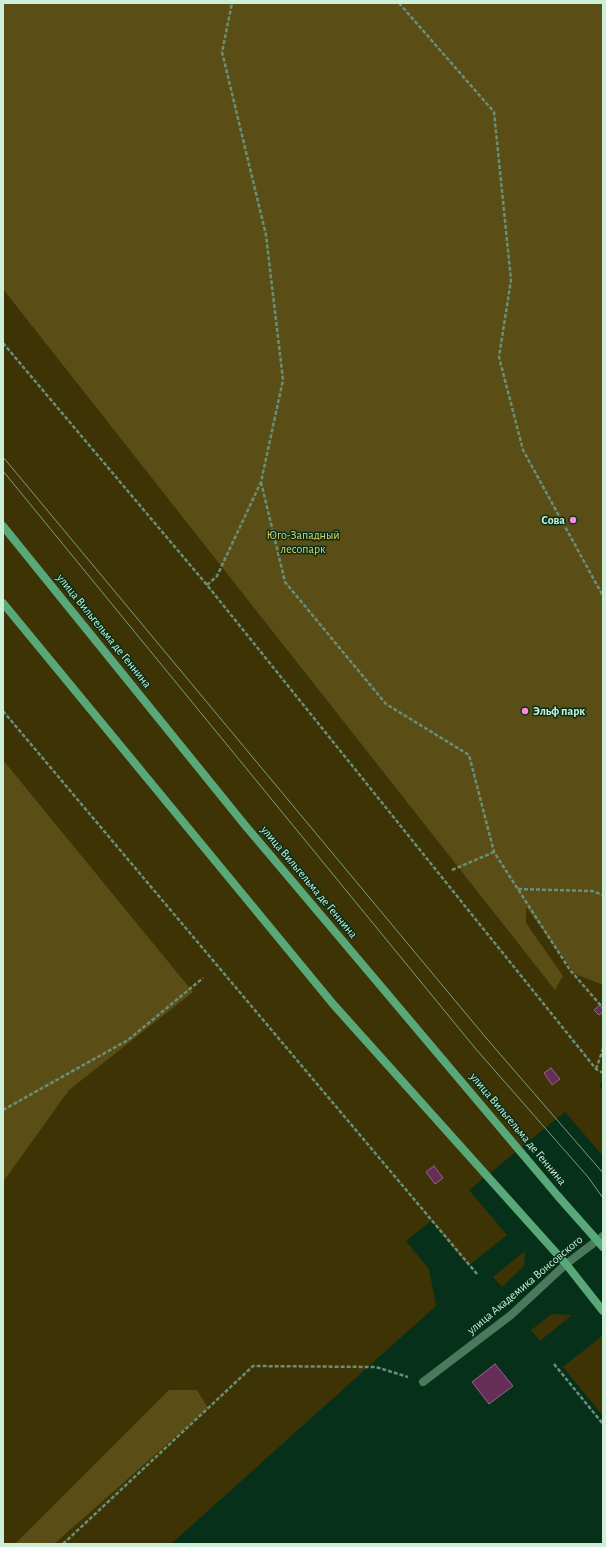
<!DOCTYPE html>
<meta charset="utf-8">
<style>
body{margin:0}
#map{position:relative;width:606px;height:1547px;overflow:hidden;background:#07301b;font-family:"Alegreya Sans",sans-serif}
canvas{display:block}
.frame{position:absolute;inset:0;border:4px solid #ccefd8;pointer-events:none}
</style>
<div id="map">
<canvas width="606" height="1547"></canvas>
<div class="frame"></div>
</div>
<script>
const ctx = document.querySelector('canvas').getContext('2d');
ctx.lineJoin = 'round';
function paint(path, color) { ctx.fillStyle = color; ctx.fill(path, 'evenodd'); }
const toPath = rows => new Path2D(rows.map(r => 'M' + r).join(''));
function strokePath(path, color, width, dash) { ctx.strokeStyle = color; ctx.lineWidth = width; ctx.lineCap = dash ? 'butt' : 'round'; ctx.setLineDash(dash || []); ctx.stroke(path); }
function label(font, color, halo, rows, align = 'center') {
  ctx.font = font + ' "Alegreya Sans",sans-serif'; ctx.lineWidth = 3; ctx.setLineDash([]); ctx.textBaseline = 'middle'; ctx.strokeStyle = halo; ctx.fillStyle = color; for (const [text, x, y, turn = 0] of rows) {
    ctx.save(); ctx.translate(x, y); ctx.rotate((+turn || 0) * Math.PI / 180); ctx.textAlign = isNaN(turn) ? turn : align; if (halo) ctx.strokeText(text, 0, 0); ctx.fillText(text, 0, 0); ctx.restore();
  }
}
paint(toPath([
 [3,3,603,3,603,1082,599,1085,603,1090,603,1156,565,1112,469,1190,507,1235,468,1266,431,1221,406,1241,429,1269,436,1306,171,1544,3,1544],
 [525,1251,524,1266,502,1287,493,1277],
 [552,1314,572,1315,540,1341,531,1330],
 [603,1335,603,1416,563,1367]
]), '#3d3304');
paint(toPath([
 [3,3,603,3,603,985,575,974,526,907,526,923,563,976,555,990,3,289],
 [3,760,193,992,69,1090,3,1182],
 [169,1390,197,1390,208,1408,54,1544,15,1544]
]), '#5a4e16');
const building = toPath([
 [600,1005,603,1009,603,1012,599,1015,594,1010,600,1005],
 [551,1068,560,1079,552,1085,544,1073,551,1068],
 [434,1166,443,1178,435,1184,426,1172,434,1166],
 [495,1364,513,1386,489,1404,472,1382,495,1364]
]);
paint(building, '#652e59');
strokePath(building, '#9c618d', 1);
strokePath(toPath([
 [399,3,494,112,511,280,499,357,523,450,603,596],
 [3,343,207,585,596,1069,603,1073],
 [261,482,285,582,386,704,469,755,494,852,570,970,603,1008],
 [207,585,217,576,261,482,283,380,266,235,222,52,232,3],
 [3,711,477,1274],
 [452,870,494,852],
 [518,889,592,891,603,895],
 [596,1069,603,1049],
 [3,1110,128,1040,203,978],
 [554,1364,603,1424],
 [63,1544,253,1366,376,1367,408,1377]
]), '#698f79', 2.5, [4, 2]);
strokePath(toPath([
 [423,1382,511,1315,566,1264]
]), '#4a795d', 8);
strokePath(toPath([
 [566,1264,603,1236]
]), '#4a795d', 8);
strokePath(toPath([
 [3,526,244,824,557,1195,603,1247],
 [3,603,333,1004,566,1264,603,1311]
]), '#59a87a', 8);
strokePath(toPath([
 [3,457,487,1039,603,1173],
 [3,471,475,1048,588,1177,603,1198]
]), '#799e88', 1);
for (const [x, y, r, color] of [
 [573,520,4,"#fd86e1"],
 [525,711,4,"#fd86e1"]
]) { const dot = new Path2D(); dot.arc(x, y, r, 0, 2 * Math.PI); ctx.fillStyle = color; ctx.fill(dot); strokePath(dot, '#07301b', 1.5); }
label('bold 12px', '#ccefd8', '#07301b', [
 ["Сова",565,520],
 ["Эльф парк",533,711,"left"]
], 'right');
label('12px', '#e5ce69', '#07301b', [
 ["Юго-Западный",303,535],
 ["лесопарк",303,549]
]);
label('12px', '#ccefd8', '#07301b', [
 ["улица Вильгельма де Геннина",104,631,51],
 ["улица Вильгельма де Геннина",309,882,50],
 ["улица Вильгельма де Геннина",518,1129,50],
 ["улица Академика Вонсовского",525,1285,-40]
]);
</script>
